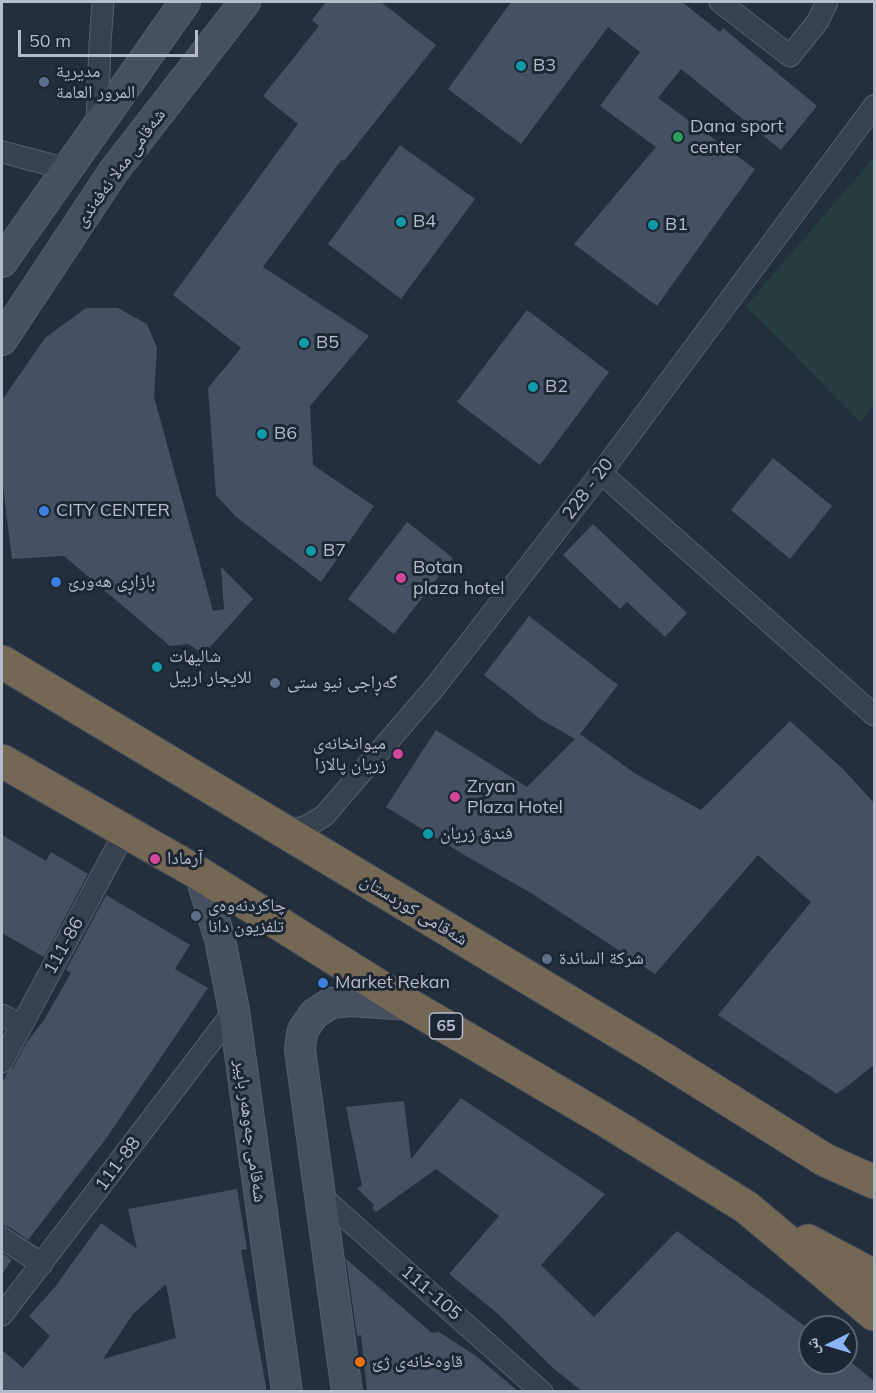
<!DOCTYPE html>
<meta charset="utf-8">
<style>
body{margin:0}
#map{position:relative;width:876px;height:1393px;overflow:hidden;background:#242f3e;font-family:Mulish,"Noto Naskh Arabic",sans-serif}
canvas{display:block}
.frame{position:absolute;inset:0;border:3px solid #b4bcc9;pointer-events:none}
.north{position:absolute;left:798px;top:1315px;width:60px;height:60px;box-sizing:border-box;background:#1d2633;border:2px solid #59626f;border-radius:50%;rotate:265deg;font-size:16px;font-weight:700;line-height:24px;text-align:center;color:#b4bcc9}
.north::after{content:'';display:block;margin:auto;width:21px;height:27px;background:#8ab4f8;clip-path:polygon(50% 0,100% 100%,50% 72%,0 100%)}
.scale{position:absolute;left:18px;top:30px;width:180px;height:27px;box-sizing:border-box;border:3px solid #b4bcc9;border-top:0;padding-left:8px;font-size:18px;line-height:21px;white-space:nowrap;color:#b4bcc9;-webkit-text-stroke:4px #1d2633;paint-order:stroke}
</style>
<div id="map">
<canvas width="876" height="1393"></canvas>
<div class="frame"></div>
<div class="north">ش</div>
<div class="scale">50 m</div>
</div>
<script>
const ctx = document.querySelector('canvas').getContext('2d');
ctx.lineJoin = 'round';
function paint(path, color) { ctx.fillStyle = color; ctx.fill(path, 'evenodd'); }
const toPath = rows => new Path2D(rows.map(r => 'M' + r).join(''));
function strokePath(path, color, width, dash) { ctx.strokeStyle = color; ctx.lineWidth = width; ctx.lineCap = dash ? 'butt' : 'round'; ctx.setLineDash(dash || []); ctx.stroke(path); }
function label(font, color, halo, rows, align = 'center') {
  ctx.font = font + ' Mulish,"Noto Naskh Arabic",sans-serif'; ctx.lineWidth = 6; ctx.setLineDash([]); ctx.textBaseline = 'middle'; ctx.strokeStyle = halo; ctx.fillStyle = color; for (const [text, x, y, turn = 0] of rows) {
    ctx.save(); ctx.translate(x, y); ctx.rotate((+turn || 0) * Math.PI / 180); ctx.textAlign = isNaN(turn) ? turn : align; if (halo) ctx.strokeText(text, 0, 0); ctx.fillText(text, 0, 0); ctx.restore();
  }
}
paint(toPath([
 [874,157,874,405,860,422,746,306]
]), '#263c3f');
paint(toPath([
 [326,2,381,2,436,45,344,161,342,159,263,267,369,336,310,406,313,465,374,506,321,582,235,516,216,495,208,388,241,348,173,295,298,124,263,96,319,26,312,20],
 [511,2,682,2,720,32,723,28,817,106,781,150,681,69,658,98,755,169,657,306,574,244,656,147,600,106,640,52,608,27,521,144,448,89],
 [400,145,475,199,401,299,328,244],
 [86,308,118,308,147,324,157,348,154,397,213,611,224,609,221,567,253,599,204,654,188,644,170,646,64,556,12,559,2,479,2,400,45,338],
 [527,310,609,372,540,465,457,402],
 [773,458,832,506,790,559,731,510],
 [407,522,453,558,394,634,348,599],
 [593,524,687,613,665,637,627,602,620,609,563,555],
 [529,616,618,685,580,734,636,774,701,810,790,721,843,769,874,803,874,1065,837,1094,718,1015,811,902,758,855,655,974,531,893,466,856,386,807,436,730,527,787,575,739,540,719,484,675],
 [2,835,46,861,51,852,88,874,44,957,2,933],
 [106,895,190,945,175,969,208,988,105,1140,28,1240,9,1227,2,1225,2,1084,7,1073,13,1068,27,1042,44,1020,71,973,66,970],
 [461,1098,605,1194,541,1265,594,1317,677,1231,810,1330,810,1363,852,1363,874,1381,874,1392,583,1392,553,1368,497,1313,449,1274,499,1216,436,1169,376,1212,372,1208,374,1205,357,1188,362,1186,346,1107,404,1101,411,1159],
 [237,1189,247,1249,241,1250,267,1392,2,1392,2,1350,23,1368,50,1336,29,1316,55,1287,101,1223,137,1249,128,1209],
 [166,1284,176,1338,103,1359,133,1314],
 [2,1253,12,1260,2,1274],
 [346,1259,432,1333,439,1332,476,1356,519,1392,367,1392,361,1335,357,1336]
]), '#455162');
const street = toPath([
 [720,2,790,56,818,21,827,2],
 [97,127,100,43,103,2],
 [2,152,67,169],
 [601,473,874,715],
 [279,827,297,829,307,826,324,816,435,687,601,473,874,106],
 [2,1015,20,1025],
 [2,1062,126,830],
 [320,1195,542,1392],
 [2,1238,42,1264],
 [2,1315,234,1011]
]);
const secondary = toPath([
 [2,262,185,2],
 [2,340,113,172,245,2],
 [200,874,220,939,234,1011,287,1392],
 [347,1392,300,1050,301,1040,303,1030,314,1014,331,1003,351,1001,409,1005]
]);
const highway = toPath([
 [2,662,652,1052,825,1160,874,1182],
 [2,761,200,874,409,1005,607,1121,746,1207,874,1314],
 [808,1241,874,1276]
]);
strokePath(street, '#565f6c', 23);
strokePath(secondary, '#565f6c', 32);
strokePath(highway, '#434c59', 35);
strokePath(street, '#38414e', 21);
strokePath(secondary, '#465061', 30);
strokePath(highway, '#746855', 33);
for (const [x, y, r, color] of [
 [521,66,6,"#0f9aa8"],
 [44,82,6,"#5c6f8a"],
 [678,137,6,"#2e9e5b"],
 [401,222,6,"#0f9aa8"],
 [653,225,6,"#0f9aa8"],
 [304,343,6,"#0f9aa8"],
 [533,387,6,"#0f9aa8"],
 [262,434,6,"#0f9aa8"],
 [44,511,6,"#3f7fe0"],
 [311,551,6,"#0f9aa8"],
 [401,578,6,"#d1479c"],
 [56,582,6,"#3f7fe0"],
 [157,667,6,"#0f9aa8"],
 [275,683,6,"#5c6f8a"],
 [398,754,6,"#d1479c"],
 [455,797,6,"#d1479c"],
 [428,834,6,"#0f9aa8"],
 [155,859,6,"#d1479c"],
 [196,916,6,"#5c6f8a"],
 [547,959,6,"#5c6f8a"],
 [323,983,6,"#3f7fe0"],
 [360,1362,6,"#e8710a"]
]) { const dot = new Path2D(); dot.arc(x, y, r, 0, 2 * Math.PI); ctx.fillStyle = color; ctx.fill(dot); strokePath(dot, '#1d2633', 2); }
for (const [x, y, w] of [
 [446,1026,33]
]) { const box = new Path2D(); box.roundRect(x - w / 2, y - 13, w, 26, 4.5); ctx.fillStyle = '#1d2633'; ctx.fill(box); strokePath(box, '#b4bcc9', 1.5); }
label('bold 16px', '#b4bcc9', null, [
 ["65",446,1026]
]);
label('18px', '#b4bcc9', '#1d2633', [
 ["B3",533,66],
 ["مديرية",56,72],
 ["المرور العامة",56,93],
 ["Dana sport",690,127],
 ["center",690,148],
 ["B4",413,222],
 ["B1",665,225],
 ["B5",316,343],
 ["B2",545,387],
 ["B6",274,434],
 ["CITY CENTER",56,511],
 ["B7",323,551],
 ["Botan",413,568],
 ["plaza hotel",413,589],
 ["بازاڕی هەورێ",68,582],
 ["شاليهات",169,657],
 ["للايجار اربيل",169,678],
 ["گەڕاجی نیو ستی",287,683],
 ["میوانخانەی",386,744,"right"],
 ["زریان پالازا",386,765,"right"],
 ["Zryan",467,787],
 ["Plaza Hotel",467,808],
 ["فندق زريان",440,834],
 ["آرمادا",167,859],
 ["چاکردنەوەی",208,906],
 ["تلفزيون دانا",208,927],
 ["شركة السائدة",559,959],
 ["Market Rekan",335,983],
 ["قاوەخانەی ژێ",372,1362]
], 'left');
label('18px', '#b4bcc9', '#1d2633', [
 ["شەقامی مەلا ئەفەندی",120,168,-54],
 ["228 - 20",588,489,-53],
 ["شەقامی کوردستان",414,910,31],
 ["111-86",64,946,-61],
 ["شەقامی جەوهەر باپیر",250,1131,82],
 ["111-88",118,1164,-53],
 ["111-105",431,1293,41]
]);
</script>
